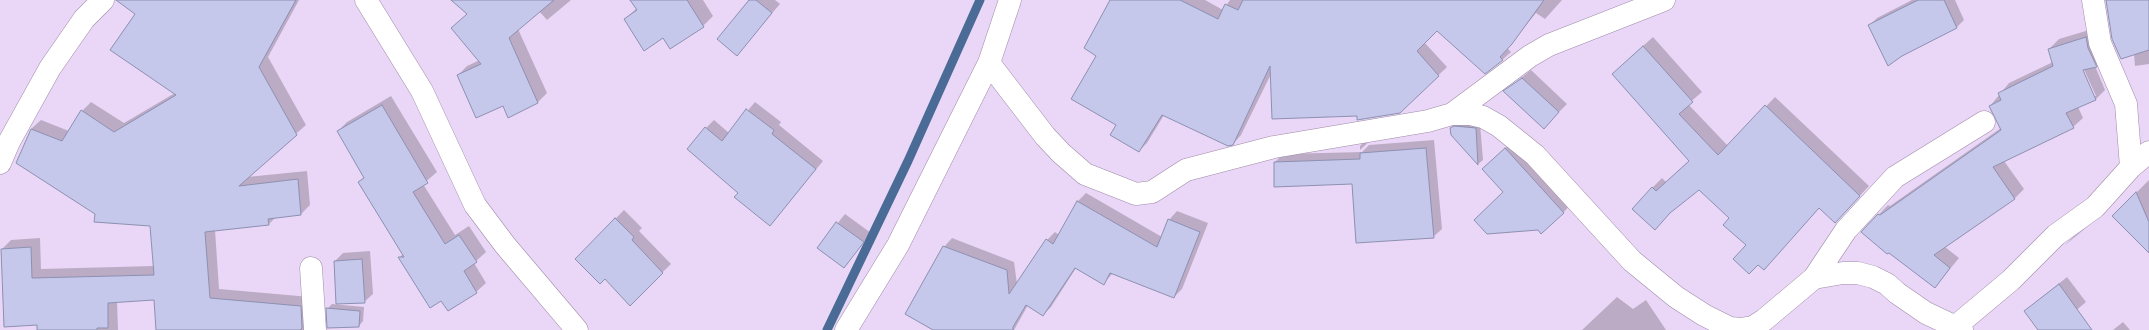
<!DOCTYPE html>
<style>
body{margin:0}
canvas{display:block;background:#ead6f6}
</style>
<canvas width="2149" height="330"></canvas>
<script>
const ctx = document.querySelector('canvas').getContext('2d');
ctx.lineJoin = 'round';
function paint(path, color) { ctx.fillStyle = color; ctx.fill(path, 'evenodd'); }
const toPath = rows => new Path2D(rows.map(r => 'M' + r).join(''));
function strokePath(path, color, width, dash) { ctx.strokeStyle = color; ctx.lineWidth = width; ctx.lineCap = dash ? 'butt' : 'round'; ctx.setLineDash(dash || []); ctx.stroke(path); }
paint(toPath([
 [128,0,299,0,268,57,306,125,247,177,307,171,310,205,301,214,276,217,269,224,215,230,219,289,310,297,308,330,157,330,155,299,117,301,118,330,38,330,38,324,2,249,11,240,40,238,41,269,154,266,151,225,96,214,31,129,41,120,69,131,82,111,91,102,124,123,175,93,137,13],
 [452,0,571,0,547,20,539,11,518,29,547,93,538,102,509,116,503,105,458,75,467,66,480,60,452,28,468,13],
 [632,0,703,0,713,16,703,26,663,37,625,19,637,8],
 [750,0,775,0,780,4,737,54],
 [1111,0,1205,0,1223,10,1230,0,1562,0,1545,19,1536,13,1507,48,1511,52,1502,60,1437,29,1424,42,1447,67,1400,112,1358,115,1272,72,1241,135,1233,144,1164,115,1147,143,1139,151,1117,125,1098,55],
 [1912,0,1955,0,1964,20,1957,27,1869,26,1877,18],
 [2107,0,2149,0,2149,64,2135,66,2134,54],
 [2096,28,2106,57,2095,66,2105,90,2096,99,2078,107,2083,118,2073,127,2004,161,2024,189,2014,199,1945,247,1959,258,1935,287,1862,232,1888,205,1890,206,2001,128,1990,106,2009,83,2053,62,2049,49,2059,39],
 [2082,65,2096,96,2093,96,2080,66],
 [1653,37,1702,92,1688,104,1728,146,1775,97,1869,186,1835,222,1820,207,1773,259,1747,245,1730,218,1699,189,1673,209,1652,188,1662,178,1666,182,1690,160,1622,65],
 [1531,70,1567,104,1544,127,1505,91],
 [391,96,437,172,423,184,455,235,469,226,486,252,474,263,486,283,476,292,448,310,442,299,399,258,403,254,360,182,364,177,338,131,347,122],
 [755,102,781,122,779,125,823,161,770,225,739,193,706,128,714,120,729,133],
 [1456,123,1480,124,1483,160,1478,164,1452,135,1451,128],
 [1375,136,1360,150,1360,146,1368,137],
 [1516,138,1573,202,1563,213,1538,229,1504,192,1494,159],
 [1434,140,1442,229,1433,237,1353,183,1275,162,1283,154,1362,152,1369,145],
 [2149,180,2149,252,2113,216],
 [1086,193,1162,237,1169,220,1177,211,1208,223,1182,289,1174,297,1113,273,1103,284,1076,268,1051,307,1043,315,1028,305,1014,330,935,330,944,247,952,238,1014,262,1017,284,1047,240,1055,232,1059,235,1077,202],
 [624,210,642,228,639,231,671,264,630,304,605,278,576,259],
 [845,214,871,233,844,267,818,248],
 [2088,226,2087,227,2064,246,2074,236],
 [370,251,373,294,364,302,335,261,343,253],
 [2067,277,2086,302,2053,330,2039,330,2025,311],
 [1617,297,1633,309,1646,300,1666,330,1582,330],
 [332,304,364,307,363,321,359,326,327,309],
 [2123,322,2130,330,2113,330]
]), '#0003');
strokePath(toPath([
 [827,330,908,161,980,0]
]), '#496b96', 9);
const building = toPath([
 [116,0,296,0,259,67,297,135,239,186,298,179,301,215,268,219,269,225,205,232,210,298,301,306,302,328,300,330,156,330,154,300,108,303,108,328,97,328,97,330,37,330,37,325,4,327,1,249,31,247,32,278,154,275,150,226,94,222,95,214,16,163,31,129,62,141,81,110,114,132,176,95,110,50,135,14,116,0],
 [451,0,554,0,509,38,538,103,508,118,503,106,476,118,457,75,481,64,451,28,467,14,451,0],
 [630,0,687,0,704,27,670,49,663,38,644,51,624,19,637,10,630,0],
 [749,0,756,0,772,13,737,56,717,39,749,0],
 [1110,0,1180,0,1218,19,1225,4,1238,10,1243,0,1544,0,1512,44,1500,57,1503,60,1485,74,1437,31,1417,51,1439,76,1400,113,1357,120,1357,116,1272,119,1270,66,1233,145,1228,146,1162,115,1139,152,1110,135,1116,125,1071,99,1096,56,1084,48,1110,0],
 [1918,0,1944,0,1957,28,1902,56,1888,66,1868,25,1918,0],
 [2106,0,2149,0,2149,50,2121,59,2112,39,2106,0],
 [2086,37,2088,48,2097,67,2083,70,2096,100,2066,113,2074,128,1993,167,2015,199,1934,255,1950,268,1935,288,1889,253,1887,254,1861,232,1878,214,1880,215,2001,130,1989,106,2001,100,1998,93,2053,66,2048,49,2086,37],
 [1643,46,1693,102,1679,114,1718,155,1765,105,1860,196,1835,223,1819,208,1764,270,1758,265,1749,274,1733,259,1746,245,1723,225,1729,218,1699,190,1670,213,1655,230,1632,209,1652,187,1656,191,1689,161,1612,74,1643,46],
 [1522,78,1559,112,1544,129,1503,91,1522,78],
 [382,105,428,183,413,192,445,244,459,235,477,262,464,271,477,293,448,311,441,301,430,308,398,257,404,257,358,182,364,178,337,131,382,105],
 [746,109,774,130,772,134,816,169,770,226,734,197,738,193,687,149,705,127,722,141,746,109],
 [1454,126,1476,128,1478,165,1451,135,1450,128,1454,126],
 [1426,148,1434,238,1356,243,1352,184,1274,187,1274,162,1360,159,1360,153,1426,148],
 [1505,148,1564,213,1541,234,1538,230,1487,234,1474,220,1503,192,1482,169,1505,148],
 [2136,192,2149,222,2149,253,2112,216,2136,192],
 [1077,201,1157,247,1168,219,1200,232,1174,298,1110,273,1104,285,1075,268,1043,316,1026,305,1013,327,1013,330,933,330,905,314,943,246,1007,270,1009,294,1046,239,1053,244,1077,201],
 [615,218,634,237,632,240,663,273,630,306,605,279,600,284,575,259,615,218],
 [836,222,864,242,844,268,817,248,836,222],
 [362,259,365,303,336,304,334,261,362,259],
 [2059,284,2092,330,2038,330,2024,311,2059,284],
 [326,308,360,311,359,327,327,328,326,308]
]);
paint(building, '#c5c7eb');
strokePath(building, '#8d90b1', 1);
const minor = toPath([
 [366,0,422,91,475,205,505,245,577,330],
 [2093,0,2100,43,2126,104,2131,167],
 [989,63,1045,136,1061,153,1085,174,1136,194,1152,192,1186,170,1274,147,1428,121,1452,114,1470,114,1483,117,1499,126,1535,155,1632,261,1676,297,1704,315,1730,328,1740,329,1753,327,1764,320,1814,278,1846,230,1895,177,1984,122],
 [1452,114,1530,56,1549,45,1664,0],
 [0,163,9,142,50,68,84,19,103,0],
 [311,268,315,330],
 [1814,278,1843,273,1858,273,1873,277,1887,284,1897,293,1926,313,1962,330],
 [1956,326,2011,280,2056,235,2095,207,2131,167,2149,152],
 [846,330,898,245,989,63,1010,0]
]);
strokePath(minor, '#9e8ba9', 23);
strokePath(minor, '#fff', 22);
</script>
